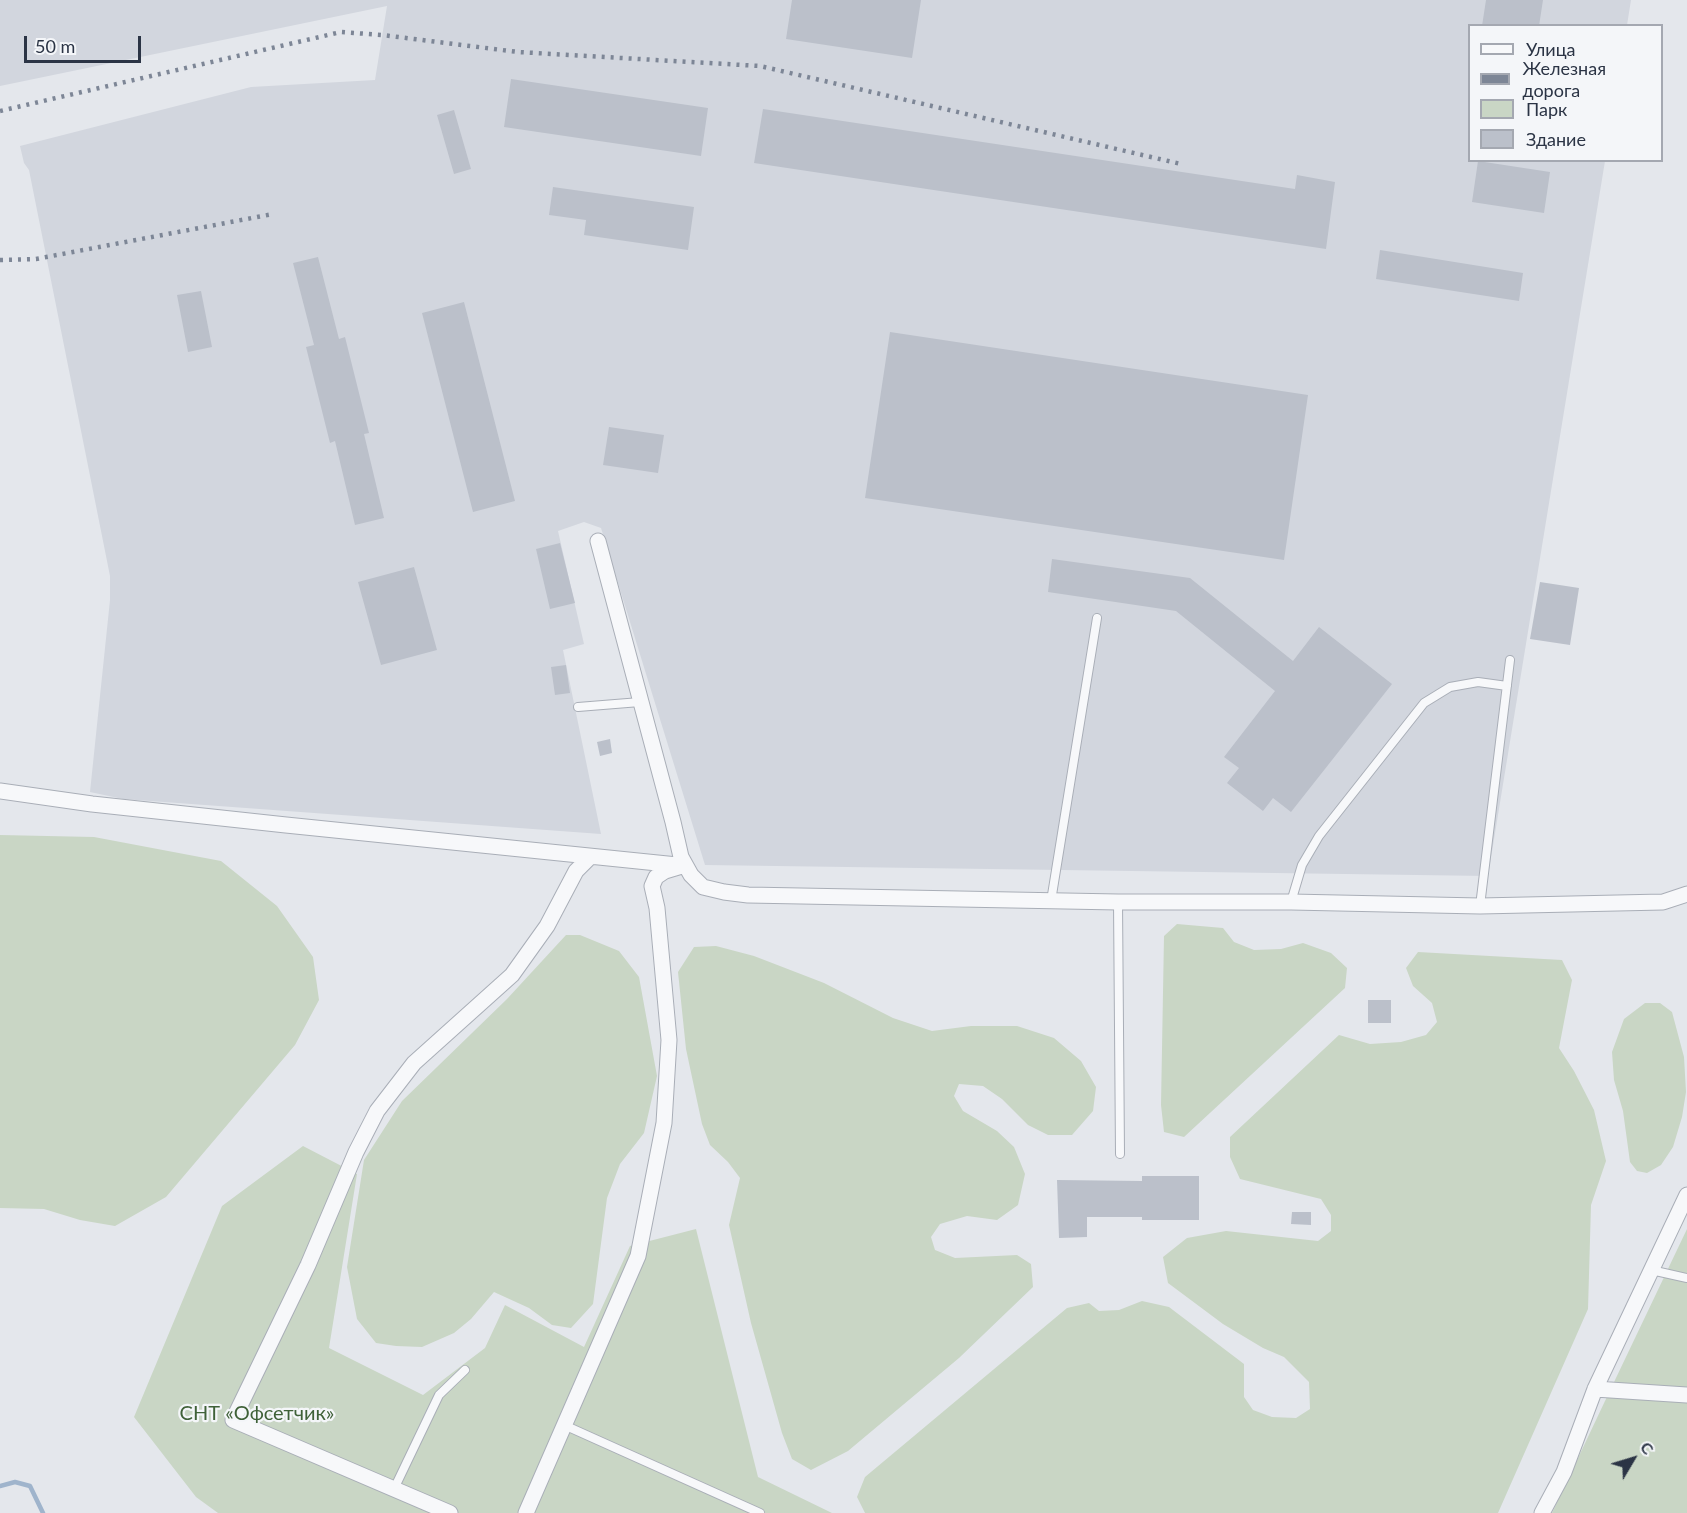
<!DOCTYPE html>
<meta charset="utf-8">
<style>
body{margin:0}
#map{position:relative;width:1687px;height:1513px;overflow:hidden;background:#e4e7ec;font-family:Lato,sans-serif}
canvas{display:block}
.legend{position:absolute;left:1468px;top:24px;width:195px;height:138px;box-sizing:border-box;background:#f4f6f9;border:2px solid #a4a8b1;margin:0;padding:8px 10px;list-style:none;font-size:18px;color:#2b3445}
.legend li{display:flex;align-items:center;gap:12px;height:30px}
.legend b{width:30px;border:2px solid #a4a8b1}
.north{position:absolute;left:1603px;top:1429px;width:60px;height:60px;-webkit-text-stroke:4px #f4f6f9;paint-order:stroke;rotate:52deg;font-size:16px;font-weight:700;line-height:24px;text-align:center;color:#2b3445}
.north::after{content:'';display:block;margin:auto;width:21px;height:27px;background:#2b3445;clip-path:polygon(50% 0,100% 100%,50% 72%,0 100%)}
.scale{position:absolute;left:24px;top:36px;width:117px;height:27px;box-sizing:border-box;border:3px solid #2b3445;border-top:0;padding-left:8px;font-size:18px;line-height:21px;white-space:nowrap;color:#2b3445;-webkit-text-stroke:4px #f4f6f9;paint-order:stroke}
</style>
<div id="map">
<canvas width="1687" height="1513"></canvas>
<ul class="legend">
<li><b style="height:8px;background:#f7f8fa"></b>Улица</li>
<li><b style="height:8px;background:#7d8696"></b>Железная дорога</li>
<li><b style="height:16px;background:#c9d6c5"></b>Парк</li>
<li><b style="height:16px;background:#bbc0ca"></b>Здание</li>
</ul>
<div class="north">С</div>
<div class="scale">50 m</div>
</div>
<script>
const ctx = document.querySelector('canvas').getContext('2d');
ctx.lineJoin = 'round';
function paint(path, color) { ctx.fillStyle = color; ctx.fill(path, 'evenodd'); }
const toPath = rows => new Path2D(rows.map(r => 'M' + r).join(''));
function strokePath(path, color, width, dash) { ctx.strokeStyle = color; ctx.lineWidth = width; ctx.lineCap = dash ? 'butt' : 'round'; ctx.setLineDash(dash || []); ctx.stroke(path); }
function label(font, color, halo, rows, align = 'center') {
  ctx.font = font + ' Lato,sans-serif'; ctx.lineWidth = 4.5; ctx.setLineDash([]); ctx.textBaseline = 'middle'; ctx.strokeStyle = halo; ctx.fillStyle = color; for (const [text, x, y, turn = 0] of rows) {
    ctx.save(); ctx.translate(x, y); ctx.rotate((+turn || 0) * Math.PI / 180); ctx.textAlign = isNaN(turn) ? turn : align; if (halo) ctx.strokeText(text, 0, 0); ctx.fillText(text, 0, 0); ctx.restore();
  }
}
paint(toPath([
 [0,0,1631,0,1627,25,1470,26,1470,160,1605,161,1488,876,705,865,601,528,584,522,558,531,584,644,563,650,601,834,123,799,90,792,110,600,110,576,29,170,24,163,20,146,251,87,375,80,387,6,0,86]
]), '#d2d6de');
paint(toPath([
 [0,835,94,837,221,861,277,906,313,957,319,1000,295,1045,166,1197,115,1226,80,1220,44,1209,0,1208],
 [1177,924,1223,928,1234,942,1254,950,1281,949,1303,943,1331,953,1347,968,1345,988,1184,1137,1164,1132,1161,1105,1164,936],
 [566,935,580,935,619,951,639,977,657,1076,644,1133,620,1164,607,1198,593,1304,571,1328,552,1325,529,1308,494,1292,471,1319,454,1333,422,1347,396,1346,376,1343,357,1319,347,1267,364,1160,402,1101,507,999],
 [716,946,754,956,824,983,893,1018,932,1031,971,1026,1017,1026,1054,1038,1081,1061,1096,1087,1093,1111,1072,1135,1048,1135,1028,1125,1002,1099,983,1086,959,1084,954,1096,963,1111,997,1131,1014,1147,1025,1174,1018,1205,997,1220,967,1216,940,1224,931,1237,935,1250,955,1258,1017,1255,1031,1264,1033,1287,959,1358,848,1451,811,1470,792,1459,782,1433,751,1323,729,1225,740,1178,728,1162,710,1145,702,1124,686,1049,678,972,694,947],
 [1418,952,1562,960,1572,980,1559,1048,1574,1071,1594,1110,1606,1161,1591,1205,1588,1309,1498,1513,865,1513,857,1497,865,1477,1067,1308,1089,1303,1099,1311,1119,1310,1142,1301,1169,1307,1244,1364,1244,1397,1253,1410,1272,1417,1296,1418,1310,1409,1309,1382,1284,1357,1263,1348,1223,1324,1168,1283,1163,1257,1187,1238,1226,1231,1318,1241,1331,1231,1331,1215,1321,1199,1240,1179,1230,1157,1230,1137,1339,1035,1370,1044,1401,1042,1426,1035,1437,1022,1432,1003,1413,986,1406,968],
 [1645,1003,1660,1003,1672,1012,1684,1057,1686,1092,1682,1117,1673,1147,1661,1165,1647,1173,1637,1171,1630,1162,1623,1111,1614,1080,1612,1052,1624,1019],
 [303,1146,357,1174,329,1348,423,1395,485,1348,505,1305,584,1347,630,1246,696,1229,758,1477,832,1513,218,1513,196,1497,134,1417,222,1206],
 [1687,1229,1687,1513,1552,1513,1605,1401]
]), '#c9d6c5');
strokePath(toPath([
 [0,1486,15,1482,30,1486,43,1513]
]), '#9fb4cc', 4.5);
paint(toPath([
 [792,0,921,0,912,58,786,39],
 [1486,0,1543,0,1539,26,1482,26],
 [511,79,708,108,701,156,504,127],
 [763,109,1295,189,1297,175,1335,182,1326,249,754,163],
 [454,110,471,169,454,174,437,115],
 [1478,161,1550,172,1544,213,1472,202],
 [553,187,694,207,688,250,584,235,586,220,549,215],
 [1380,250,1523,273,1519,301,1376,279],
 [318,257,339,339,345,337,369,433,364,434,384,518,355,525,335,441,330,443,306,347,314,345,293,263],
 [201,291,212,347,188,352,177,295],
 [464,302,515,501,473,512,422,313],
 [890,332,1308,395,1284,560,865,498],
 [609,427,664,435,658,473,603,465],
 [560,543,575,603,550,609,536,549],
 [1052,559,1190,578,1293,661,1319,627,1392,684,1291,812,1273,798,1263,811,1227,783,1239,768,1224,757,1275,691,1176,611,1048,592],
 [414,567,437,650,381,665,358,582],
 [1540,582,1579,588,1570,645,1530,639],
 [566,665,570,693,555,695,551,667],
 [610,739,612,753,600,756,597,742],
 [1368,1000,1391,1000,1391,1023,1368,1023],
 [1142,1176,1199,1176,1199,1220,1142,1220,1142,1217,1087,1217,1087,1237,1059,1238,1057,1180,1142,1181],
 [1292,1212,1311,1212,1311,1225,1291,1224]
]), '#bbc0ca');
const service = toPath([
 [578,707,640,702],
 [1051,901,1097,618],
 [1118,902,1120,1154],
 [1291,902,1302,865,1319,836,1424,703,1450,687,1478,682,1507,686],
 [1480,906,1510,660],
 [1651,1270,1687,1278],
 [564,1425,760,1513],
 [394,1489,439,1395,465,1370]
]);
const minor = toPath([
 [598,541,673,822,681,857,691,875,703,887,724,892,748,895,1118,902,1291,902,1480,906,1663,902,1687,894],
 [0,791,92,804,286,825,677,865],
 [1595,1389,1687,1395],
 [450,1513,233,1420,308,1265,356,1152,377,1111,414,1063,512,975,547,926,576,871,590,857],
 [526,1513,638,1256,664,1123,669,1040,657,908,652,886,656,877,665,871,685,865],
 [1542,1513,1564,1472,1595,1389,1687,1195]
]);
strokePath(service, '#a9aeb7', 10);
strokePath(minor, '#a9aeb7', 17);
strokePath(service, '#f7f8fa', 8);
strokePath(minor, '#f7f8fa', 15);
strokePath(toPath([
 [0,111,341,32,382,35,518,52,760,66,1181,164],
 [0,260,36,259,273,214]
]), '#7d8696', 4.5, [3, 6]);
label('20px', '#3f6138', '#f4f6f9', [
 ["СНТ «Офсетчик»",257,1414]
]);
</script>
